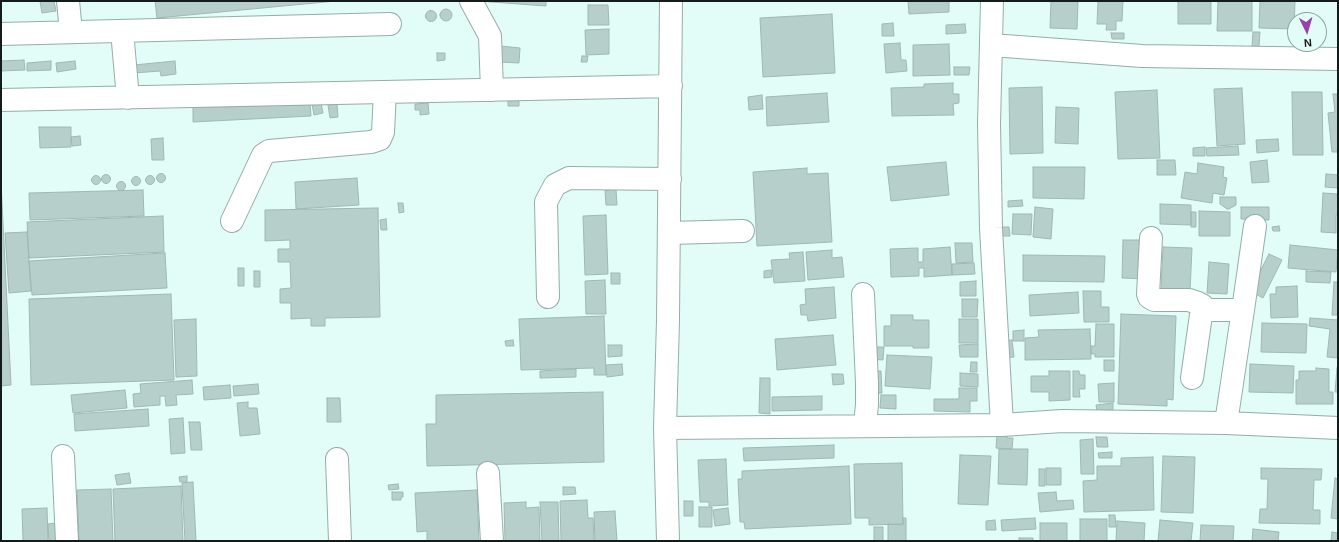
<!DOCTYPE html>
<style>
body{margin:0}
#map{position:relative;width:1339px;height:542px;overflow:hidden;background:#e2fcf7;font-family:Helvetica,sans-serif}
canvas{display:block}
.frame{position:absolute;inset:0;border:2px solid #131c1a;pointer-events:none}
.north{position:absolute;left:1287px;top:12px;width:40px;height:40px;box-sizing:border-box;background:#e2fcf7;border:1px solid #8fa29f;border-radius:50%;rotate:175deg;font-size:11px;font-weight:700;line-height:16px;text-align:center;color:#131c1a}
.north::after{content:'';display:block;margin:auto;width:14px;height:18px;background:#9542b0;clip-path:polygon(50% 0,100% 100%,50% 72%,0 100%)}
</style>
<div id="map">
<canvas width="1339" height="542"></canvas>
<div class="frame"></div>
<div class="north">N</div>
</div>
<script>
const ctx = document.querySelector('canvas').getContext('2d');
ctx.lineJoin = 'round';
function paint(path, color) { ctx.fillStyle = color; ctx.fill(path, 'evenodd'); }
const toPath = rows => new Path2D(rows.map(r => 'M' + r).join(''));
function strokePath(path, color, width, dash) { ctx.strokeStyle = color; ctx.lineWidth = width; ctx.lineCap = dash ? 'butt' : 'round'; ctx.setLineDash(dash || []); ctx.stroke(path); }
const building = toPath([
 [40,1,54,1,56,11,42,13,40,1],
 [155,1,336,1,157,18,155,1],
 [478,1,546,1,546,6,478,1],
 [908,1,949,1,949,12,909,14,908,1],
 [1051,1,1078,1,1077,29,1050,28,1051,1],
 [1098,1,1123,1,1122,21,1116,21,1116,30,1106,30,1107,24,1097,24,1098,1],
 [1178,1,1211,1,1211,24,1178,24,1178,1],
 [1218,1,1252,1,1252,31,1217,31,1218,1],
 [1260,1,1295,1,1294,29,1259,28,1260,1],
 [588,5,608,5,609,25,588,25,588,5],
 '440 15a6 6 0 1 1 12 0a6 6 0 1 1-12 0Z',
 '425.5 16a5.5 5.5 0 1 1 11 0a5.5 5.5 0 1 1-11 0Z',
 [832,14,835,73,763,77,760,18,832,14],
 [893,23,894,36,882,36,882,24,893,23],
 [965,24,966,33,946,34,946,25,965,24],
 [609,29,609,54,586,55,585,30,609,29],
 [1253,32,1260,32,1259,46,1252,46,1253,32],
 [1111,33,1124,33,1124,39,1112,39,1111,33],
 [900,43,901,60,906,60,907,71,886,73,884,44,900,43],
 [949,44,950,75,913,76,913,45,949,44],
 [500,46,520,48,519,63,499,62,500,46],
 [437,53,445,53,445,60,437,61,437,53],
 [582,56,588,56,587,62,581,62,582,56],
 [24,60,25,70,1,71,1,61,24,60],
 [51,61,51,70,27,71,27,63,51,61],
 [75,61,76,69,57,72,56,63,75,61],
 [175,61,176,74,161,76,160,71,134,73,134,65,175,61],
 [954,67,970,67,969,75,954,75,954,67],
 [953,83,953,94,959,94,959,103,953,104,954,115,892,116,891,88,924,87,924,84,953,83],
 [1042,87,1043,153,1010,154,1009,88,1042,87],
 [1242,88,1245,144,1217,146,1214,89,1242,88],
 [1157,90,1160,158,1118,159,1115,92,1157,90],
 [1292,92,1322,92,1323,155,1293,155,1292,92],
 [827,93,829,122,767,126,766,97,827,93],
 [1333,94,1338,94,1338,152,1332,152,1328,113,1335,112,1333,94],
 [762,95,763,109,749,110,748,97,762,95],
 [519,100,519,106,508,106,508,101,519,100],
 [310,103,311,116,193,122,193,106,225,104,225,107,310,103],
 [321,103,323,113,314,115,312,104,321,103],
 [428,103,429,114,420,115,420,110,415,110,415,104,428,103],
 [337,104,338,117,330,118,328,105,337,104],
 [1056,107,1079,108,1078,144,1055,143,1056,107],
 [39,127,71,127,71,147,40,148,39,127],
 [80,136,81,145,72,146,71,137,80,136],
 [163,138,164,160,152,160,151,139,163,138],
 [1278,139,1279,151,1257,153,1256,140,1278,139],
 [1238,146,1239,155,1207,156,1206,148,1238,146],
 [1205,147,1205,156,1193,156,1193,148,1205,147],
 [1157,160,1175,160,1176,175,1157,175,1157,160],
 [1267,160,1269,182,1252,183,1250,162,1267,160],
 [946,162,949,195,891,201,887,167,946,162],
 [1198,163,1224,167,1223,177,1227,178,1224,195,1213,193,1212,203,1181,198,1185,172,1197,174,1198,163],
 [1033,167,1085,167,1084,199,1033,198,1033,167],
 [807,168,807,174,828,173,832,242,757,246,753,172,807,168],
 '156.5 178a4.5 4.5 0 1 1 9 0a4.5 4.5 0 1 1-9 0Z',
 [1326,174,1338,175,1338,188,1325,187,1326,174],
 '101.5 179a4.5 4.5 0 1 1 9 0a4.5 4.5 0 1 1-9 0Z',
 '91.5 180a4.5 4.5 0 1 1 9 0a4.5 4.5 0 1 1-9 0Z',
 '145.5 180a4.5 4.5 0 1 1 9 0a4.5 4.5 0 1 1-9 0Z',
 '131.5 181a4.5 4.5 0 1 1 9 0a4.5 4.5 0 1 1-9 0Z',
 [357,178,359,205,296,209,295,182,357,178],
 '116.5 186a4.5 4.5 0 1 1 9 0a4.5 4.5 0 1 1-9 0Z',
 [1,182,11,385,1,386,1,182],
 [616,189,617,205,606,205,605,190,616,189],
 [143,190,144,216,30,220,29,193,143,190],
 [1323,193,1338,194,1338,215,1336,215,1336,233,1321,232,1323,193],
 [1220,197,1236,197,1236,205,1229,209,1227,209,1220,204,1220,197],
 [1022,200,1023,206,1008,207,1008,201,1022,200],
 [398,203,403,203,404,212,399,213,398,203],
 [1160,204,1191,205,1191,225,1160,224,1160,204],
 [1035,207,1053,209,1051,239,1033,237,1035,207],
 [1241,207,1269,207,1269,220,1241,219,1241,207],
 [378,208,380,317,325,318,325,326,311,326,311,318,291,319,291,303,280,303,280,289,291,288,290,262,278,262,278,249,290,249,290,240,265,241,265,210,378,208],
 [1199,211,1230,212,1230,236,1199,236,1199,211],
 [1191,212,1196,212,1196,227,1191,227,1191,212],
 [1013,214,1032,214,1031,235,1012,234,1013,214],
 [606,215,608,274,585,275,583,216,606,215],
 [163,216,164,252,29,258,27,222,163,216],
 [386,219,387,230,381,230,380,220,386,219],
 [1279,226,1280,231,1273,231,1272,227,1279,226],
 [1000,227,1009,227,1010,236,1000,236,1000,227],
 [27,232,31,291,9,293,5,233,27,232],
 [1123,240,1146,240,1145,279,1122,278,1123,240],
 [955,243,972,243,973,262,956,263,955,243],
 [1290,245,1338,250,1336,272,1288,268,1290,245],
 [950,247,952,275,924,277,924,268,919,268,919,276,891,277,890,249,918,248,918,262,923,262,923,249,950,247],
 [1163,247,1192,248,1190,291,1161,290,1163,247],
 [832,250,832,258,842,257,844,277,808,280,806,252,832,250],
 [803,252,805,281,774,283,771,260,790,259,789,253,803,252],
 [165,253,167,288,32,295,29,261,165,253],
 [1269,254,1282,260,1263,298,1250,291,1269,254],
 [1023,255,1105,256,1104,282,1023,281,1023,255],
 [1209,262,1229,264,1227,294,1207,293,1209,262],
 [974,263,975,274,952,275,952,264,974,263],
 [238,268,244,268,244,286,238,286,238,268],
 [771,270,772,277,764,278,764,271,771,270],
 [254,271,260,271,260,287,254,287,254,271],
 [1306,271,1331,272,1330,283,1306,282,1306,271],
 [611,273,620,273,620,284,611,284,611,273],
 [605,280,606,314,586,314,585,281,605,280],
 [976,281,976,296,960,296,960,282,976,281],
 [1334,282,1338,282,1338,315,1332,315,1334,282],
 [1297,286,1298,317,1271,318,1270,294,1276,294,1276,287,1297,286],
 [834,287,836,318,808,321,807,315,801,315,800,305,806,304,805,289,834,287],
 [1083,291,1101,291,1101,307,1109,307,1109,322,1084,322,1083,291],
 [1078,292,1079,313,1030,316,1029,295,1078,292],
 [171,294,174,380,31,385,29,299,171,294],
 [962,299,978,299,977,317,962,317,962,299],
 [1121,314,1176,316,1173,400,1167,399,1167,406,1118,404,1121,314],
 [891,315,913,315,913,320,929,320,929,348,913,348,913,346,884,346,884,326,891,326,891,315],
 [604,316,606,375,594,375,594,368,521,370,519,319,604,316],
 [1310,318,1338,320,1338,358,1327,357,1330,329,1309,326,1310,318],
 [196,319,197,376,176,377,174,320,196,319],
 [959,319,978,319,978,343,959,343,959,319],
 [1262,323,1307,324,1306,353,1261,352,1262,323],
 [1096,324,1114,324,1114,357,1095,357,1095,354,1091,354,1091,346,1095,346,1096,324],
 [1090,329,1091,359,1025,360,1025,338,1039,337,1038,330,1090,329],
 [1024,330,1024,341,1013,341,1013,331,1024,330],
 [833,335,836,365,777,370,775,339,833,335],
 [513,340,514,346,506,346,505,341,513,340],
 [1012,340,1014,357,1004,358,1002,341,1012,340],
 [978,344,978,357,960,357,959,345,978,344],
 [608,345,622,345,622,356,608,357,608,345],
 [870,347,884,347,883,360,869,359,870,347],
 [887,355,932,357,930,389,885,386,887,355],
 [1104,360,1114,360,1114,371,1104,371,1104,360],
 [971,362,977,362,977,372,970,372,971,362],
 [622,364,623,375,607,377,606,365,622,364],
 [1250,364,1294,366,1293,393,1249,392,1250,364],
 [1316,368,1329,369,1329,392,1333,392,1333,404,1296,404,1296,380,1299,380,1299,371,1316,371,1316,368],
 [1337,368,1338,368,1338,392,1335,392,1337,368],
 [576,369,576,377,540,378,540,371,576,369],
 [871,371,881,371,882,393,871,394,871,371],
 [1049,371,1070,371,1070,400,1049,401,1049,392,1031,392,1031,376,1049,376,1049,371],
 [1073,371,1079,371,1080,375,1085,375,1085,389,1079,389,1080,397,1073,397,1073,371],
 [960,373,978,374,978,387,960,386,960,373],
 [832,374,843,374,844,384,833,385,832,374],
 [760,378,770,378,770,414,759,413,760,378],
 [192,380,193,394,176,395,177,405,166,406,165,396,160,396,160,405,134,407,133,394,141,393,140,384,192,380],
 [1114,383,1114,402,1099,402,1098,384,1114,383],
 [258,384,259,394,234,396,233,386,258,384],
 [230,385,231,398,204,400,203,387,230,385],
 [959,388,977,388,977,401,970,401,970,412,934,411,934,399,959,399,959,388],
 [125,390,127,408,73,413,71,395,125,390],
 [603,392,604,462,427,466,426,424,436,424,436,395,603,392],
 [881,395,896,395,896,409,880,408,881,395],
 [822,396,822,410,772,411,772,397,822,396],
 [327,398,340,398,341,422,327,422,327,398],
 [248,402,248,408,257,408,260,434,240,436,237,403,248,402],
 [1113,403,1113,410,1097,411,1096,405,1113,403],
 [148,409,149,426,75,431,74,414,148,409],
 [183,418,185,453,171,454,169,419,183,418],
 [189,422,200,422,202,450,191,450,189,422],
 [997,434,1007,434,1007,438,1013,438,1012,449,996,448,997,434],
 [1096,437,1107,437,1108,447,1097,447,1096,437],
 [1093,439,1094,474,1081,474,1080,440,1093,439],
 [834,445,834,458,744,461,743,448,834,445],
 [999,449,1028,449,1027,485,998,484,999,449],
 [1112,452,1112,458,1099,458,1098,453,1112,452],
 [960,455,991,456,988,505,958,504,960,455],
 [1163,456,1195,457,1193,513,1161,512,1163,456],
 [1153,457,1154,510,1084,512,1083,481,1097,480,1097,466,1121,466,1121,458,1153,457],
 [726,459,728,505,709,506,709,502,700,502,698,460,726,459],
 [902,463,903,524,869,525,869,518,855,518,854,464,902,463],
 [849,466,851,524,745,529,744,522,740,522,738,479,742,479,742,471,849,466],
 [1046,468,1061,468,1061,485,1046,485,1046,468],
 [1261,468,1322,469,1321,480,1314,480,1313,510,1320,510,1320,524,1259,523,1260,509,1267,509,1268,479,1261,479,1261,468],
 [1039,469,1045,469,1045,486,1039,486,1039,469],
 [129,473,131,483,117,485,115,475,129,473],
 [187,476,187,482,180,482,179,477,187,476],
 [1335,478,1338,479,1338,519,1331,518,1335,478],
 [193,482,196,541,185,541,182,483,193,482],
 [398,484,399,489,389,490,388,485,398,484],
 [181,486,183,541,115,541,113,489,181,486],
 [563,487,575,487,576,494,563,495,563,487],
 [111,489,113,541,79,541,77,490,111,489],
 [477,490,479,541,427,541,427,531,417,532,415,493,477,490],
 [392,492,403,492,403,497,401,497,401,500,392,500,392,492],
 [1056,492,1057,501,1073,500,1074,509,1040,512,1038,493,1056,492],
 [587,500,588,518,593,518,594,541,561,541,560,501,587,500],
 [684,501,693,501,693,516,684,516,684,501],
 [526,502,526,508,539,507,540,541,505,541,504,503,526,502],
 [540,502,558,502,559,541,542,541,540,502],
 [699,507,712,507,712,527,699,527,699,507],
 [47,508,48,541,23,541,22,509,47,508],
 [728,508,730,524,715,526,713,510,728,508],
 [615,511,617,541,595,541,594,512,615,511],
 [1109,515,1115,515,1116,527,1109,527,1109,515],
 [903,518,906,518,906,541,888,541,888,524,903,525,903,518],
 [1035,518,1036,529,1002,531,1001,520,1035,518],
 [1080,519,1107,519,1107,541,1080,541,1080,519],
 [995,520,996,530,986,530,986,521,995,520],
 [1160,520,1193,523,1191,541,1158,541,1160,520],
 [1117,521,1145,523,1144,541,1116,541,1117,521],
 [57,523,58,541,49,541,48,524,57,523],
 [1040,523,1067,523,1067,541,1040,541,1040,523],
 [1201,525,1234,526,1233,541,1200,541,1201,525],
 [874,527,883,527,883,541,874,541,874,527],
 [1253,529,1279,532,1278,541,1252,541,1253,529],
 [1332,532,1338,533,1338,541,1331,541,1332,532],
 [1019,538,1033,538,1033,541,1019,541,1019,538]
]);
paint(building, '#b6cfca');
strokePath(building, '#9fb8b3', 1);
const minor = toPath([
 [68,1,71,32],
 [471,1,490,36,492,90],
 [992,1,989,124,991,228,1002,425],
 [122,31,128,98],
 [1,34,390,24],
 [991,45,1142,56,1338,59],
 [1,100,671,86],
 [232,221,263,155,269,151,371,142,380,139,383,132,385,92],
 [669,233,743,231],
 [1151,238,1148,294,1149,297,1154,300,1189,300,1198,303,1202,305,1202,308,1192,378],
 [863,294,867,383,867,404,865,426],
 [548,297,546,202,555,185,569,178,670,179],
 [1202,310,1243,310],
 [1226,423,1243,310,1255,226],
 [665,428,1002,425,1062,421,1226,423,1338,428],
 [63,456,67,541],
 [337,459,340,541],
 [488,473,492,541],
 [668,541,665,428,668,320,671,1]
]);
strokePath(minor, '#95ada8', 24);
strokePath(minor, '#fff', 22);
</script>
